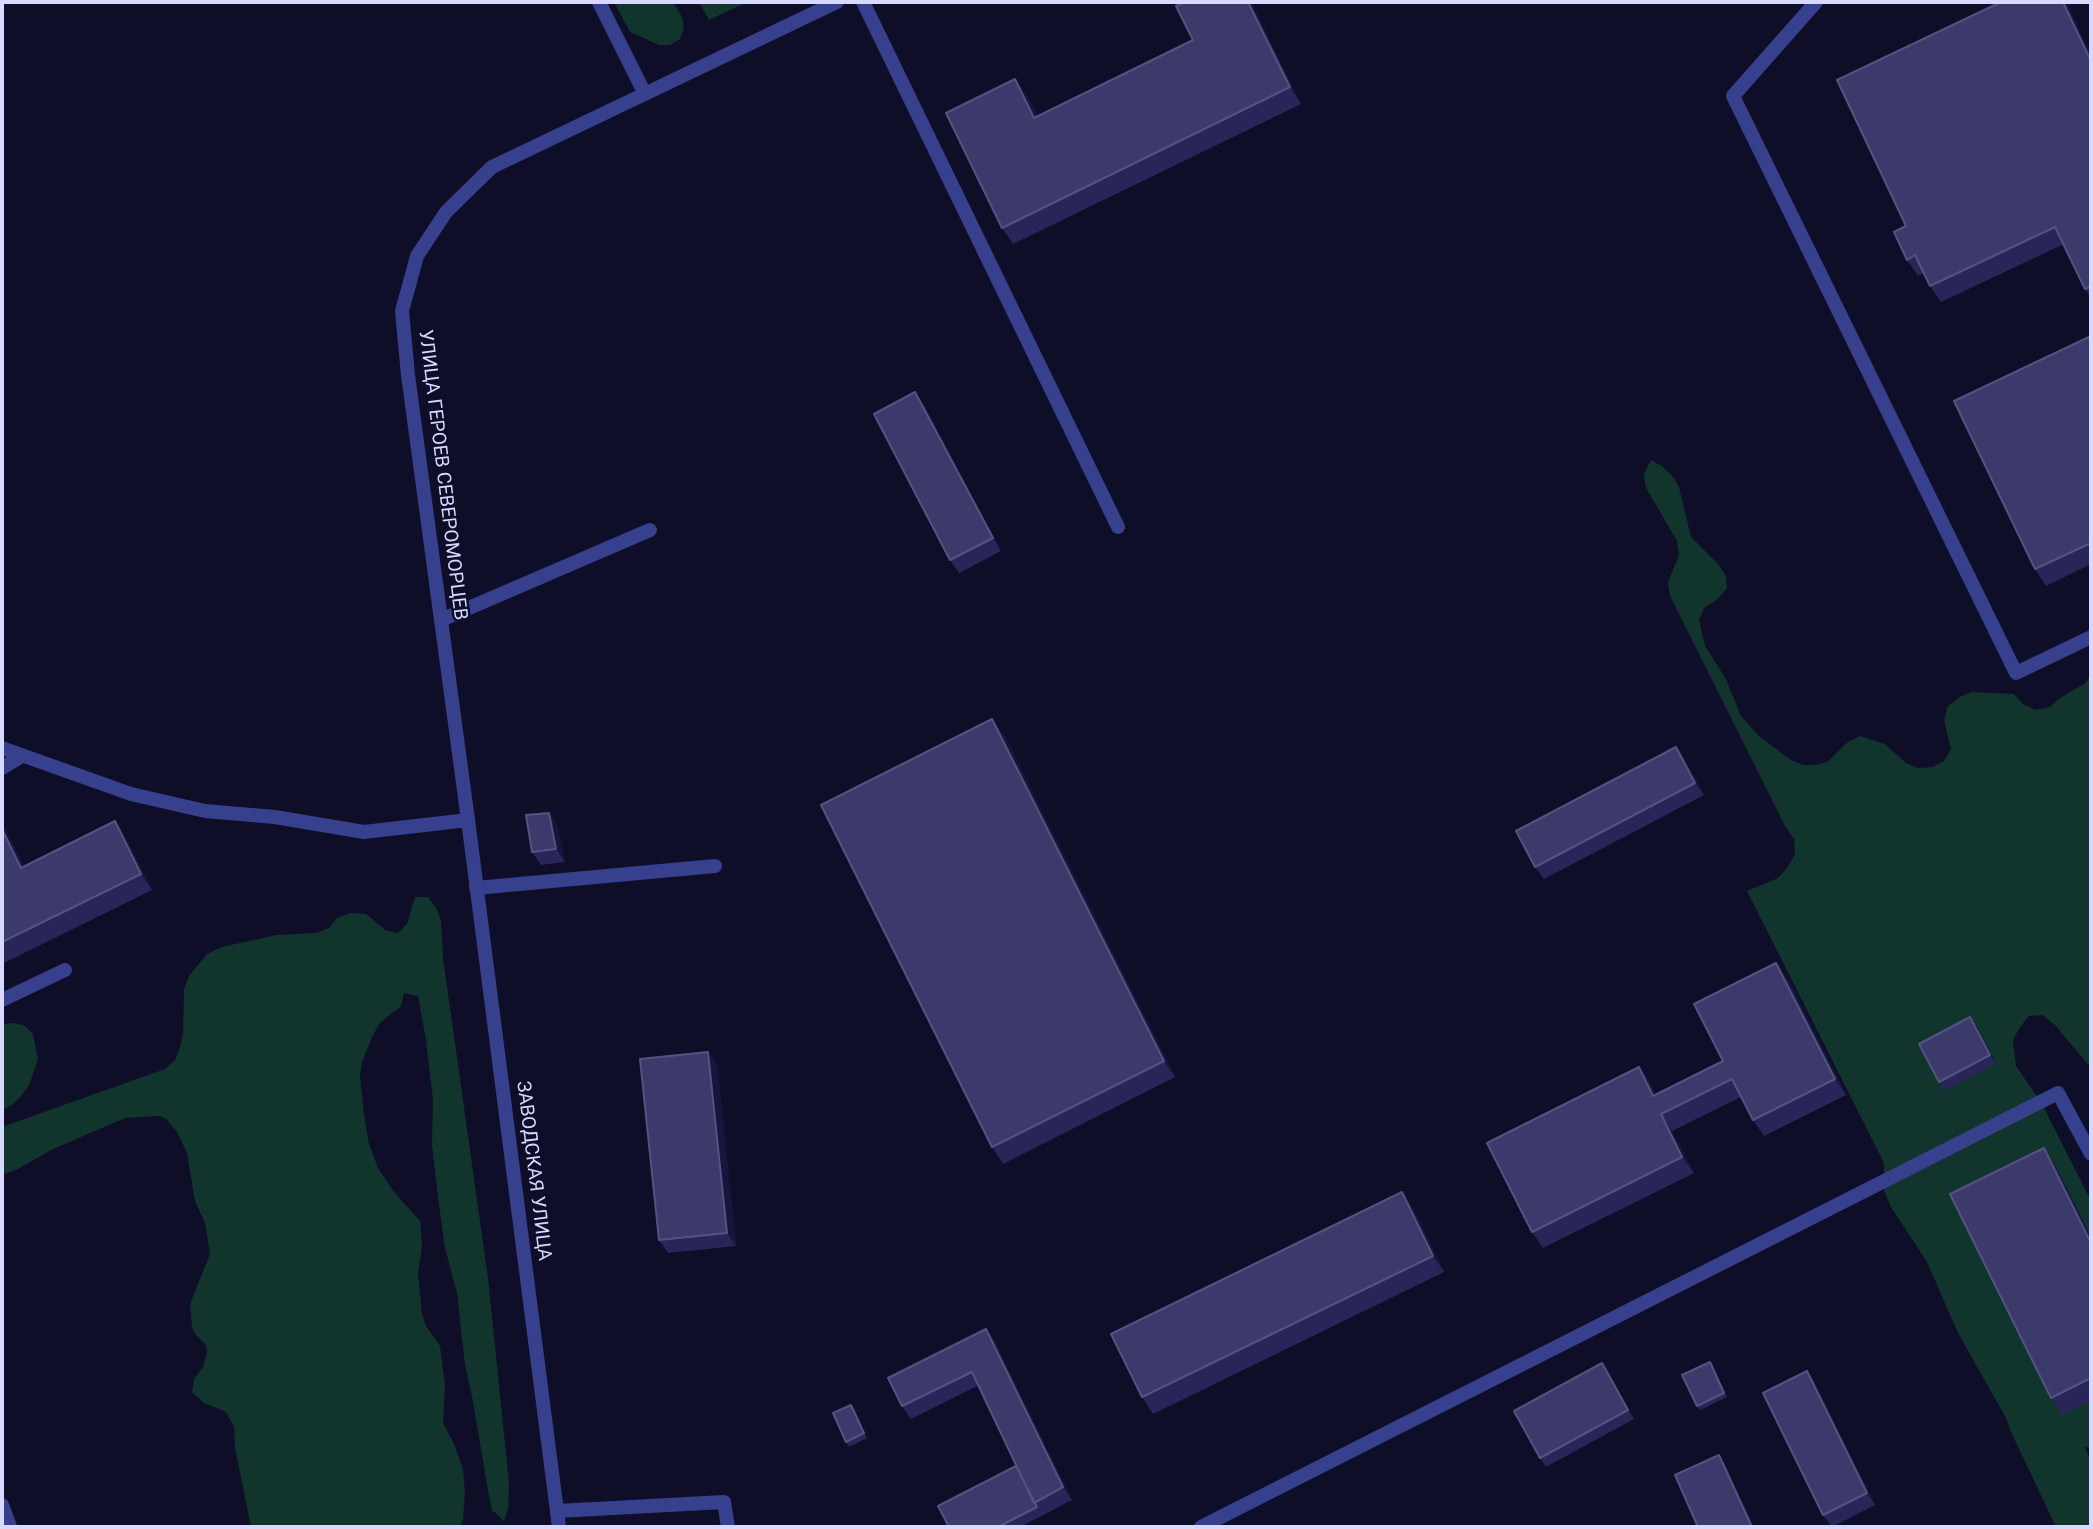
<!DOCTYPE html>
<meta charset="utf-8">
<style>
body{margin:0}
#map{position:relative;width:2093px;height:1529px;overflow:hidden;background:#0e0e29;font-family:Roboto,sans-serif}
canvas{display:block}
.frame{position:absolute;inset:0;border:4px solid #d7d9ff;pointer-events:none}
</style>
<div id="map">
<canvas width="2093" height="1529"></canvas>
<div class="frame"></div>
</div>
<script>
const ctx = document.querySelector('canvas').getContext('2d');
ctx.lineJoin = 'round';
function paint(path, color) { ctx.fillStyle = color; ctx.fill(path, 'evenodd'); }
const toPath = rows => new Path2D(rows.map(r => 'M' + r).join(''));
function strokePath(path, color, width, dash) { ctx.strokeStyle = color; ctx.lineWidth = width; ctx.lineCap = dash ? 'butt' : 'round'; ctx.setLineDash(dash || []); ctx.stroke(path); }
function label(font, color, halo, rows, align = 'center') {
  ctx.font = font + ' Roboto,sans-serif'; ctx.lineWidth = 5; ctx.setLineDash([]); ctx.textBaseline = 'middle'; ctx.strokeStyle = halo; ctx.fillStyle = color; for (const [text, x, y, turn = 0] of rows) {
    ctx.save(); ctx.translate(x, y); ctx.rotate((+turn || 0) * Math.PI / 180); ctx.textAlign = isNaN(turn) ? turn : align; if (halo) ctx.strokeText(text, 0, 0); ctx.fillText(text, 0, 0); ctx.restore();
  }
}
paint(toPath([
 [614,2,673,2,682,17,684,28,680,39,670,45,659,45,630,32],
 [699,2,747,2,709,20],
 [1651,460,1662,466,1673,477,1679,487,1691,537,1719,565,1726,576,1727,588,1718,599,1704,608,1699,620,1705,646,1726,679,1741,716,1759,736,1791,760,1803,765,1815,765,1827,762,1848,742,1860,736,1885,744,1906,763,1918,768,1932,767,1944,761,1951,749,1944,720,1948,706,1960,697,1972,692,2014,694,2023,704,2035,710,2050,707,2060,698,2084,684,2091,675,2091,1068,2055,1025,2042,1015,2029,1016,2020,1027,2013,1040,2016,1066,2042,1104,2091,1201,2091,1448,2085,1447,2091,1461,2091,1527,2056,1527,2011,1432,2006,1418,1958,1333,1927,1262,1891,1207,1884,1191,1884,1163,1747,891,1778,878,1788,867,1795,854,1794,839,1785,826,1670,596,1668,582,1679,555,1677,541,1646,488,1644,474],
 [415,897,428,897,436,908,441,920,443,958,488,1278,509,1483,508,1509,504,1521,492,1510,489,1496,472,1396,465,1365,457,1293,445,1248,439,1205,432,1145,433,1100,426,1040,418,996,404,993,401,1006,380,1023,373,1035,362,1062,360,1075,364,1115,369,1144,378,1168,394,1192,420,1221,422,1245,418,1273,422,1314,426,1326,440,1346,445,1384,443,1423,454,1444,463,1469,465,1494,463,1519,460,1527,251,1527,235,1448,234,1427,226,1412,204,1403,192,1392,194,1379,203,1367,207,1353,206,1345,195,1334,192,1327,190,1304,210,1254,205,1223,195,1201,187,1153,177,1132,166,1119,160,1116,125,1118,51,1150,18,1169,2,1175,2,1127,165,1069,175,1060,180,1047,183,1033,184,989,189,976,207,954,222,947,276,935,316,933,329,928,337,918,350,913,366,914,385,930,398,933,407,924],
 [11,1023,24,1025,33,1034,38,1059,30,1083,22,1095,12,1105,2,1110,2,1024]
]), '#11342d');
strokePath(toPath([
 [599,2,645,94],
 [863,2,1118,527],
 [1816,2,1733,96,2016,673,2091,637],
 [441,620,650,530],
 [2,768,22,756],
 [476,888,715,866],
 [2,1000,65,970],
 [2,1505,10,1527],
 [557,1511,724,1502,728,1527],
 [1201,1527,2058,1093,2091,1154]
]), '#36408c', 14);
strokePath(toPath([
 [468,820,408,375,402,311,417,256,446,212,492,167,837,2]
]), '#36408c', 14);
strokePath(toPath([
 [2,748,131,794,205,811,275,817,364,832,468,820,559,1527]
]), '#36408c', 14);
paint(toPath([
 [1251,2,1301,104,1013,244,1002,228,1015,79,1027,96,1037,116,1193,40],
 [2091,54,2091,298,2085,289,2064,244,1941,302,1930,286,1924,273,1918,276,1907,260,1906,226],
 [2091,336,2091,564,2046,586,2035,569],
 [924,405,1001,551,959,573,950,560],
 [1004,735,1175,1077,1003,1164,992,1147],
 [1676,747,1685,760,1704,795,1544,879,1535,867],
 [549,813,557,825,565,862,541,865,532,852],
 [115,821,126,838,152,890,2,964,2,822,24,867],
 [1788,979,1846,1095,1764,1136,1753,1120,1741,1097,1672,1131,1694,1173,1543,1248,1532,1232,1639,1067,1650,1083,1656,1095,1723,1061],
 [1976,1025,1996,1063,1945,1091,1939,1082],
 [708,1052,717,1064,736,1246,668,1253,659,1240],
 [2055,1165,2091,1237,2091,1400,2062,1415,2051,1398],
 [1413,1208,1444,1272,1153,1414,1142,1397],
 [986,1329,995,1342,1072,1500,1020,1527,949,1527,1016,1466,979,1385,911,1419,902,1406],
 [1713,1366,1727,1397,1700,1410,1697,1406],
 [1608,1371,1634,1419,1546,1467,1540,1458],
 [1807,1371,1815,1384,1875,1505,1832,1527,1823,1515],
 [854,1409,867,1438,849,1447,846,1442]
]), '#282659');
paint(toPath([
 [1248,2,1251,2,1301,104,1290,87],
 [2063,2,2067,2,2091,54,2091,61],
 [1015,79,1027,96,1045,134,1034,118],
 [915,392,924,405,1001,551,993,538],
 [992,719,1004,735,1175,1077,1164,1061],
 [1676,747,1685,760,1704,795,1695,783],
 [549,813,557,825,565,862,556,849],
 [115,821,126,838,152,890,141,874],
 [2,822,32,884,21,868,2,829],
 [1776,963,1788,979,1846,1095,1835,1079],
 [1970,1017,1976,1025,1996,1063,1990,1055],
 [708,1052,717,1064,736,1246,727,1233],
 [1639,1067,1650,1083,1665,1112,1653,1096],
 [1661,1114,1672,1131,1694,1173,1682,1157],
 [2044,1148,2055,1165,2091,1237,2091,1243],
 [1402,1192,1413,1208,1444,1272,1433,1256],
 [986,1329,995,1342,1072,1500,1063,1487],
 [1602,1363,1608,1371,1634,1419,1628,1410],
 [1807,1371,1815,1384,1875,1505,1867,1493],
 [1719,1455,1725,1464,1754,1527,1752,1527]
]), '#16153e');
const building = toPath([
 [1185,2,1248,2,1290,87,1002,228,946,113,1015,79,1034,118,1193,40,1176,6,1185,2],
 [2001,2,2063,2,2091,61,2091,286,2085,289,2055,227,1930,286,1915,255,1907,260,1894,232,1906,226,1837,80,2001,2],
 [2091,336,2091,543,2035,569,1954,401,2091,336],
 [915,392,993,538,950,560,874,414,915,392],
 [992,719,1164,1061,992,1147,821,805,992,719],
 [1676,747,1695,783,1535,867,1516,831,1676,747],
 [549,813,556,849,532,852,526,815,549,813],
 [115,821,141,874,2,942,2,829,21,868,115,821],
 [1776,963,1835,1079,1753,1120,1732,1079,1661,1114,1682,1157,1532,1232,1487,1143,1639,1067,1653,1096,1723,1061,1694,1004,1776,963],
 [1970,1017,1990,1055,1939,1082,1919,1044,1970,1017],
 [708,1052,727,1233,659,1240,640,1059,708,1052],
 [2044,1148,2091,1243,2091,1378,2051,1398,1950,1194,2044,1148],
 [1402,1192,1433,1256,1142,1397,1111,1334,1402,1192],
 [986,1329,1063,1487,1034,1503,972,1372,902,1406,888,1378,986,1329],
 [1710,1362,1724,1393,1697,1406,1682,1375,1710,1362],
 [1602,1363,1628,1410,1540,1458,1514,1411,1602,1363],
 [1807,1371,1867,1493,1823,1515,1763,1393,1807,1371],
 [851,1405,864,1433,846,1442,833,1413,851,1405],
 [1719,1455,1752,1527,1698,1527,1675,1475,1719,1455],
 [1016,1466,1037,1507,998,1527,949,1527,938,1506,1016,1466]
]);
paint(building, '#3b3a6a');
strokePath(building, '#535382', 2);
label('19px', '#d7d9ff', '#0e0e29', [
 ["УЛИЦА ГЕРОЕВ СЕВЕРОМОРЦЕВ",442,475,83],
 ["ЗАВОДСКАЯ УЛИЦА",533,1171,83]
]);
</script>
